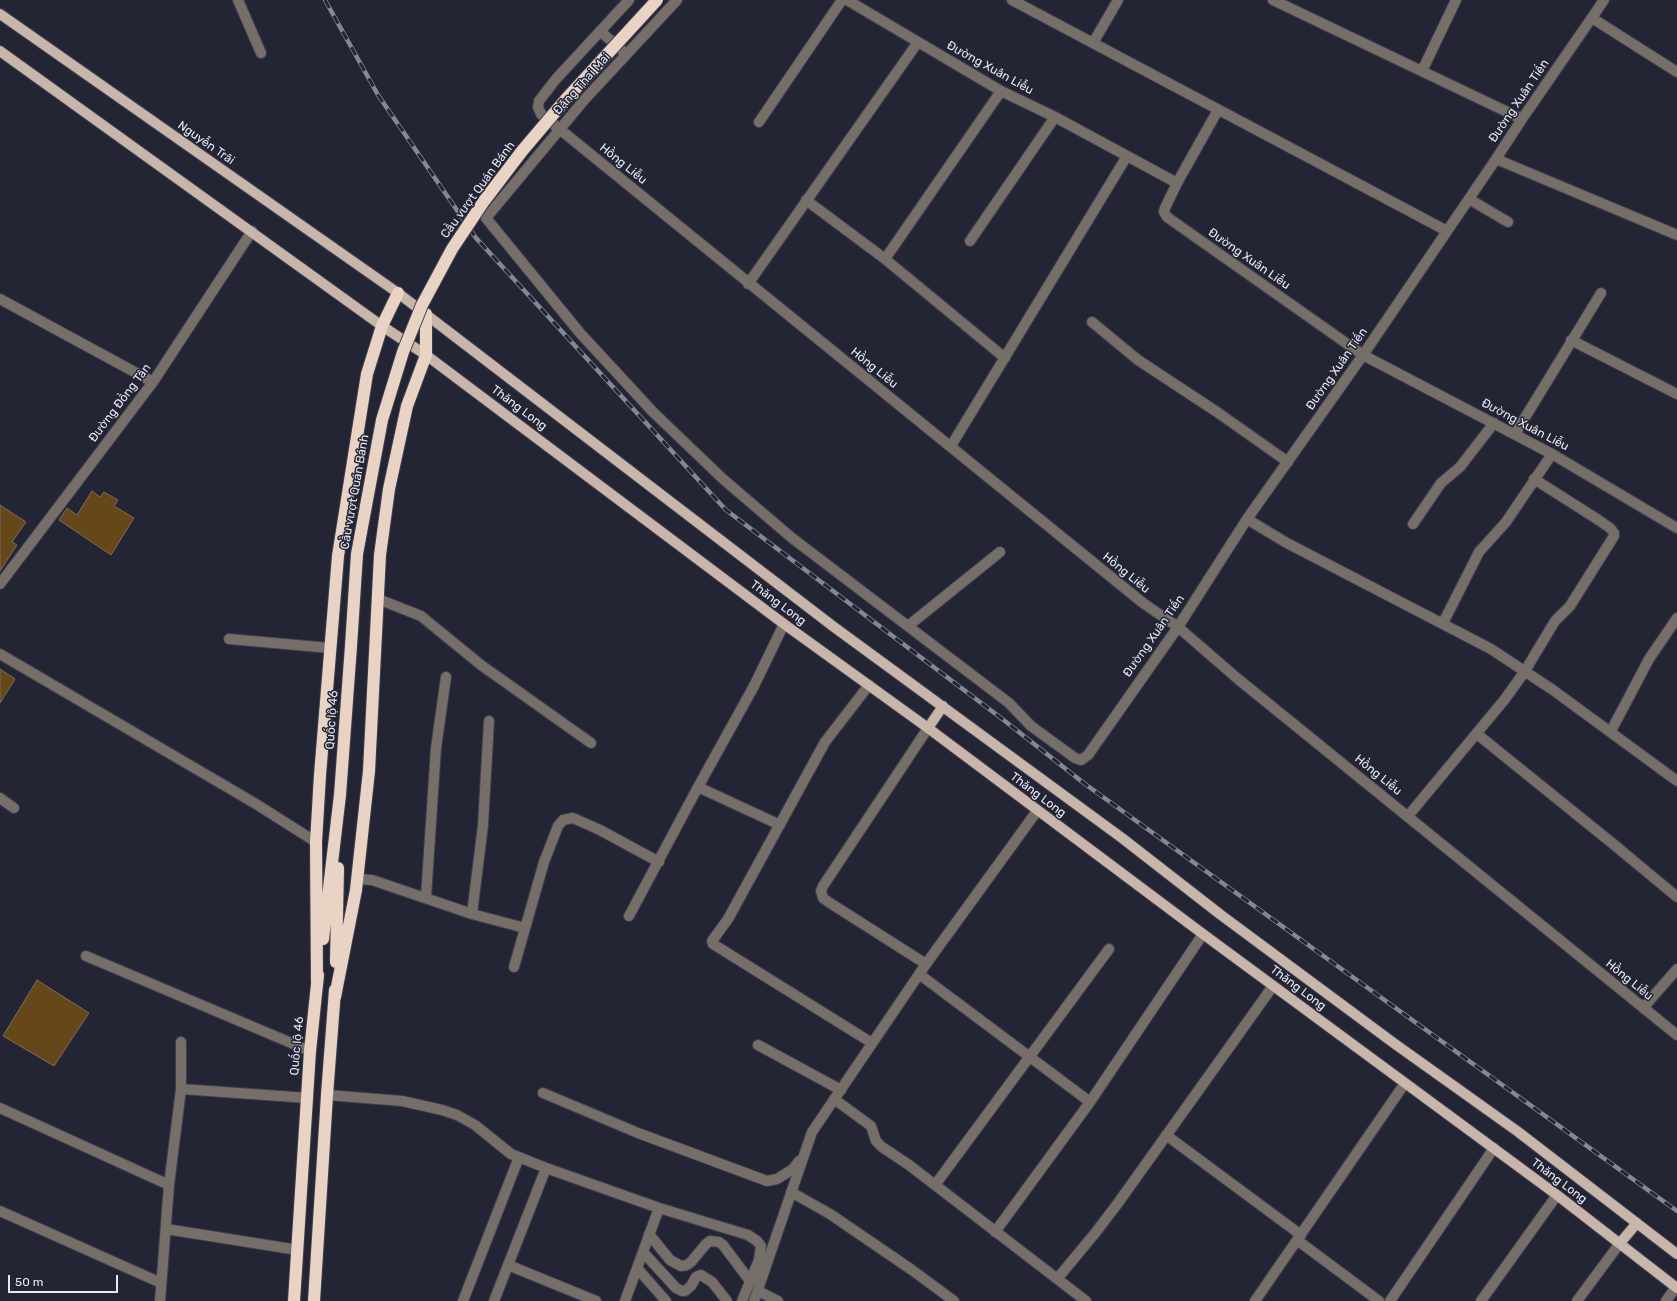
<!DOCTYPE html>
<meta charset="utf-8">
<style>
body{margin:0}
#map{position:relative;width:1677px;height:1301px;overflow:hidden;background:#232434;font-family:Rubik,sans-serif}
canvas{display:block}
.scale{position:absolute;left:8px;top:1275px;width:110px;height:18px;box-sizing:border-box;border:2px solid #e7e8f4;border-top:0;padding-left:5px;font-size:12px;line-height:14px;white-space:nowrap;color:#e7e8f4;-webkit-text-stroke:3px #232434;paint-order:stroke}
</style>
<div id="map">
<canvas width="1677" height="1301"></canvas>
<div class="scale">50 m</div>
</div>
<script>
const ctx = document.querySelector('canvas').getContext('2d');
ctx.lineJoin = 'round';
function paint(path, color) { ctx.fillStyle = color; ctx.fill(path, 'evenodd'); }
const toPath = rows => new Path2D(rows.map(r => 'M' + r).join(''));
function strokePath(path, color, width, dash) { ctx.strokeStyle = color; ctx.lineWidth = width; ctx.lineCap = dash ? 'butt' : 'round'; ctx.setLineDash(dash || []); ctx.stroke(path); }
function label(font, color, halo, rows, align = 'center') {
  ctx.font = font + ' Rubik,sans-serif'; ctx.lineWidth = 3; ctx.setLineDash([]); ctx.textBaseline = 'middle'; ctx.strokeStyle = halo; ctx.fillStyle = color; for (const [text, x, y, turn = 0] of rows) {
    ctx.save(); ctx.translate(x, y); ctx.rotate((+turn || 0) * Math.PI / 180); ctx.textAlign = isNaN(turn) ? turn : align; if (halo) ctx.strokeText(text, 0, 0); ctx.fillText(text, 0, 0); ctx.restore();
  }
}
const building = toPath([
 [92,491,100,497,104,492,118,500,114,506,134,518,111,555,59,520,67,508,77,515,92,491],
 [0,505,26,522,12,542,17,545,0,571,0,505],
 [0,669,15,679,0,703,0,669],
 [37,980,89,1013,54,1066,3,1036,37,980]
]);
paint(building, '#66471a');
strokePath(building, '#7b6d5c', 1);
const minor = toPath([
 [238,0,261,53],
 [629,0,556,79,539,101,538,107,541,114,1143,603,1178,627,1238,679,1677,1035],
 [677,0,585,99,486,218,580,333,653,412,723,479,792,538,1009,703,1031,726,1075,758,1081,760,1088,755,1178,627,1247,519,1363,355,1496,159,1522,119,1604,0],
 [847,0,1001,91,1055,117,1177,183,1165,208,1164,212,1167,217,1363,355,1552,454,1677,528],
 [1012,0,1447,231],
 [1273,0,1522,119],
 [1592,18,1677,72],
 [600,31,626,54],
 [1093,43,1118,0],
 [1422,71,1456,0],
 [759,122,842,0],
 [1496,159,1677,235],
 [1177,183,1218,110],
 [1469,199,1508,222],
 [806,200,885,259,1005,358],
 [970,241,1055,117],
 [885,259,1001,91],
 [748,284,918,42],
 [0,299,153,382],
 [1092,322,1138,360,1217,412,1288,462],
 [1571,340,1677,394],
 [1515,434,1601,293],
 [951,446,1127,156],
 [1247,519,1285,542,1491,649,1553,690,1677,781],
 [1413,524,1441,483,1460,467,1494,423],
 [0,584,153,382,252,231],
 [378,599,421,616,481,665,591,743],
 [1443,623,1479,552,1506,522,1552,454],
 [908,626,1000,552],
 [229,639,330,648],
 [0,654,256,804,316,842],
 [869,685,825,742,728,919,712,941,713,944,872,1043],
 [1611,731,1649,659,1677,618],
 [1477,734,1612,843,1677,897],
 [698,787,780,825],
 [0,798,14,808],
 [1408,816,1505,699,1525,671,1555,621,1570,606,1614,536,1614,533,1610,528,1597,519,1534,479],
 [357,879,372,880,472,914,525,928],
 [426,897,436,748,446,677],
 [472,914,483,825,489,721],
 [629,916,698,787,754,686,784,624],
 [86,956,310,1051],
 [926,964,830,903,823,898,821,891,823,886,928,728],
 [514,967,544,862,558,826,563,820,573,818,600,830,659,862],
 [919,974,1090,1102],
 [1643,1008,1677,969],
 [758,1045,841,1090],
 [181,1089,308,1098],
 [543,1093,638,1133,767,1181,777,1179,793,1169,799,1161],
 [327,1095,402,1101,442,1110,457,1115,475,1125,511,1154,546,1168,659,1208,625,1301],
 [834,1099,871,1126,876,1141,882,1147,909,1165,1086,1301],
 [0,1108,169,1185],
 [1166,1135,1301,1235],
 [935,1185,1109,949],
 [791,1192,830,1214,912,1270,954,1301],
 [659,1208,748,1235,757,1241,761,1246,759,1260,742,1301],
 [0,1211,161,1283],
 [166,1229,298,1250],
 [995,1232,1090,1102,1203,934],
 [649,1234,670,1260,681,1266,687,1265,691,1262,706,1244,710,1241,719,1242,723,1245,750,1281],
 [1297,1240,1379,1301],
 [643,1252,676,1288,682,1291,685,1291,691,1286,696,1277,701,1275,712,1282,727,1301],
 [508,1265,596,1301],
 [637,1268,666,1301],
 [1057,1279,1096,1232,1118,1203,1273,986],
 [758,1291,778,1301],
 [160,1301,169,1185,181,1089,181,1042],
 [463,1301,519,1157],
 [494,1301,546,1168],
 [754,1301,812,1132,926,964,1037,811],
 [1255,1301,1405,1083],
 [1390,1301,1494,1148],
 [1481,1301,1557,1195],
 [1577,1301,1620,1243],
 [1666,1301,1676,1287]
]);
const major = toPath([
 [0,14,398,293,834,627,1122,838,1221,915,1395,1044,1517,1131,1677,1254],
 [0,51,382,326,426,355,784,624,928,728,1203,934,1557,1195,1677,1288],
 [928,728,943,706],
 [1620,1243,1637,1223]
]);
const highway = toPath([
 [323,939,340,795,351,646],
 [336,962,338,868],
 [317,982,316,842,320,775,338,556,367,374,382,326,398,293],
 [335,997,356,890,369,771,380,555,389,489,407,406,426,355,426,314],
 [294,1301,310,1051,318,975],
 [314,1301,327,1095,335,990]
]);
strokePath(minor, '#3e3f4f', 12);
strokePath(major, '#3e3f4f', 12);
strokePath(highway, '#3e3f4f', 14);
strokePath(minor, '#766e68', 10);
strokePath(major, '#c8b6aa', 10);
strokePath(highway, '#e8d3c5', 12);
const rail = toPath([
 [325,0,378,95,476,238,726,510,1001,718,1085,784,1677,1211]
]);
strokePath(rail, '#868795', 4.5);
strokePath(rail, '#232434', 3, [9]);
const highwayBridge = toPath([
 [351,646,357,554,382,420,403,352,422,305,452,249,484,201,522,151,567,98,657,0]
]);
strokePath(highwayBridge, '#3e3f4f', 14, []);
strokePath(highwayBridge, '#e8d3c5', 12);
label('12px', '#e7e8f4', '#232434', [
 ["Đường Xuân Liễu",990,68,29],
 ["Đặng Thai Mai",582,84,-48],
 ["Đường Xuân Tiến",1519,101,-56],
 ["Nguyễn Trãi",206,143,35],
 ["Hồng Liễu",623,164,39],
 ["Cầu vượt Quán Bánh",478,190,-54],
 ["Đường Xuân Liễu",1249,259,35],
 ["Hồng Liễu",874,368,39],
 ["Đường Xuân Tiến",1337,369,-55],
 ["Đường Đồng Tân",120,403,-53],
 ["Thăng Long",519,408,37],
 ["Đường Xuân Liễu",1525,425,28],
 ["Cầu vượt Quán Bánh",355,492,-80],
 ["Hồng Liễu",1126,573,39],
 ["Thăng Long",778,603,37],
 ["Đường Xuân Tiến",1154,636,-55],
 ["Quốc lộ 46",332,720,-86],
 ["Hồng Liễu",1378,775,39],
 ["Thăng Long",1038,795,37],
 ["Hồng Liễu",1629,980,39],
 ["Thăng Long",1298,988,37],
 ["Quốc lộ 46",297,1046,-85],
 ["Thăng Long",1559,1181,37]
]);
</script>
